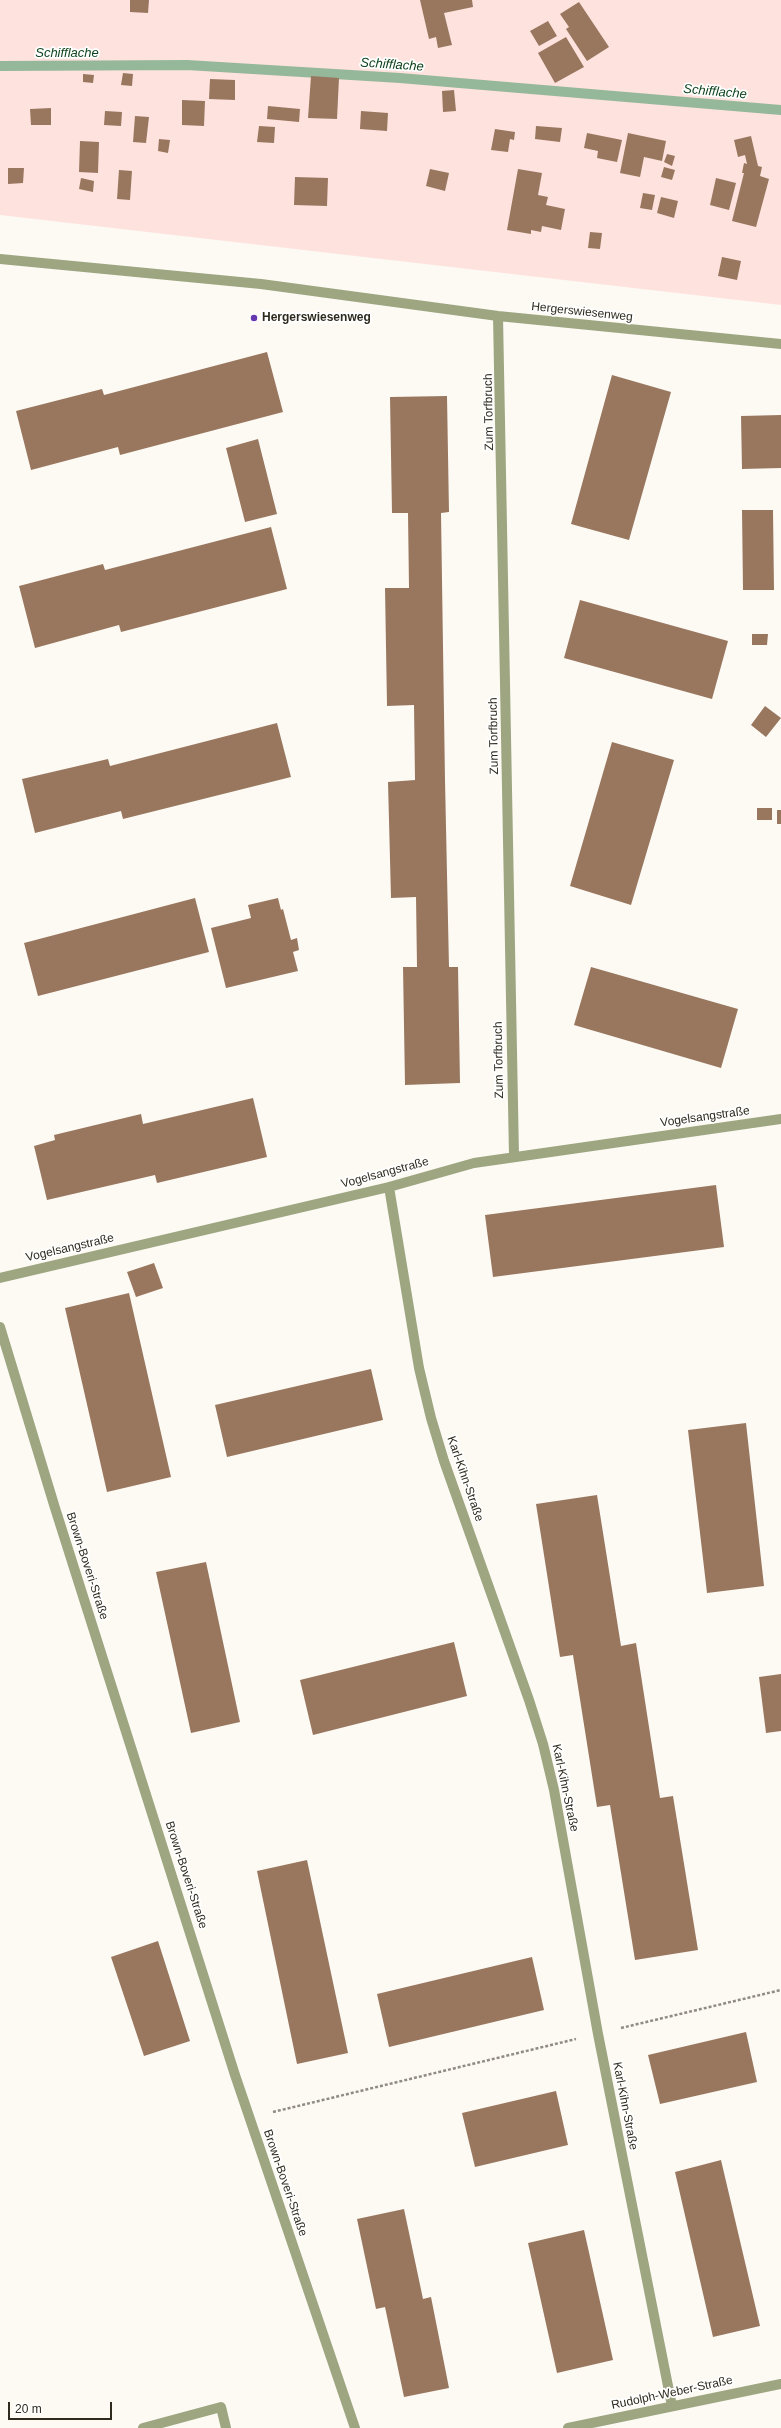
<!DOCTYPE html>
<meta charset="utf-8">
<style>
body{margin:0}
#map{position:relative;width:781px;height:2428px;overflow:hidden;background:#fdfaf4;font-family:Arial,sans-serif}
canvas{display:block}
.scale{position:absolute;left:8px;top:2402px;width:104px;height:18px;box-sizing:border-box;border:2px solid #2f2a1e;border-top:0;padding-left:5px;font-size:12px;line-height:14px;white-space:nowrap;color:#2f2a1e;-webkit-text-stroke:3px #fff;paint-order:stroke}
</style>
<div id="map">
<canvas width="781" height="2428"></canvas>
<div class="scale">20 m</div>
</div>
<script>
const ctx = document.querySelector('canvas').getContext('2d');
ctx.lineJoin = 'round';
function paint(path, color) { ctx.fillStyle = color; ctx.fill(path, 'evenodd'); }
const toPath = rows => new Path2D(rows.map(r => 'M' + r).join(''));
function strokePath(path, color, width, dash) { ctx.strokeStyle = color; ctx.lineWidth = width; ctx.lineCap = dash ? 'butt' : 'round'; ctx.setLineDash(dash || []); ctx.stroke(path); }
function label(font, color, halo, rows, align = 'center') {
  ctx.font = font + ' Arial,sans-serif'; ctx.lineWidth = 3.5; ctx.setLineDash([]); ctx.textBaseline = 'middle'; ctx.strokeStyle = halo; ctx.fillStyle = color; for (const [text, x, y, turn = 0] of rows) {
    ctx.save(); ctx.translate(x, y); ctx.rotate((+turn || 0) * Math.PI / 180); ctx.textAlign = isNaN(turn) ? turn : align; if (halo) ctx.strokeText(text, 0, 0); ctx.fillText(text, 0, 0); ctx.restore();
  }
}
paint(toPath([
 [0,0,781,0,781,305,0,215]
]), '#fee2de');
strokePath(toPath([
 [0,66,187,65,400,78,781,110]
]), '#96b89a', 10);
paint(toPath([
 [130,0,149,0,148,13,130,12],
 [420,0,472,0,473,7,444,13,452,45,438,48,436,37,429,39],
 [579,2,609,47,587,61,566,29,569,27,560,14],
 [548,21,557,36,539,46,530,31],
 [566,37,584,67,555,83,538,53],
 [123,73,133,74,132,86,121,85],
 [83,74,94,75,93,83,83,82],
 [311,76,339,78,337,119,308,118],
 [210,79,235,80,235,100,209,99],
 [454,90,456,111,443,112,442,91],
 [182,100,205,101,204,126,182,125],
 [268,106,300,109,299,122,267,119],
 [51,108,51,125,31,125,30,109],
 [105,111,122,112,121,126,104,125],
 [361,111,388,113,387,131,360,129],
 [135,116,149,117,146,143,133,142],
 [259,126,275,127,274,143,257,142],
 [536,126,562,128,560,142,535,139],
 [495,129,515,132,514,140,510,139,508,152,491,150],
 [587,133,622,140,617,162,597,158,598,151,584,148],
 [628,133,666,141,662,161,644,157,640,177,620,173],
 [751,136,758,166,762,167,760,176,769,179,756,227,732,221,744,173,742,173,744,163,747,164,745,155,738,157,734,140],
 [159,139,170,140,168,153,158,151],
 [80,141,99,142,98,173,79,172],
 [667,154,675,156,672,166,664,162],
 [664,167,675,170,672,180,661,177],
 [8,168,24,168,23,183,8,184],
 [430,169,449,173,445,191,426,186],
 [518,169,542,173,538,195,548,197,546,205,565,209,561,230,542,226,541,232,531,230,531,234,507,230],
 [119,170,132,171,130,200,117,199],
 [295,177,328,178,327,206,294,205],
 [81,178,94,181,93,192,79,189],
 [716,178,736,183,729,210,710,205],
 [643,193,655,195,652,210,640,208],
 [661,197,678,201,674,218,657,213],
 [590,232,602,233,600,249,588,248],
 [722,257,741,261,737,280,718,276],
 [267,352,283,412,120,455,118,447,31,470,16,411,102,389,104,395],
 [612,375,671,392,629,540,571,524],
 [447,396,449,512,441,513,445,780,449,967,458,967,460,1083,405,1085,403,967,417,967,416,897,391,898,388,782,415,780,414,705,387,706,385,588,409,588,408,513,392,513,390,397],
 [781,415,781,468,742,469,741,416],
 [258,439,277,514,245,522,226,448],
 [742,510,773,510,774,590,743,590],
 [271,527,287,589,121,632,119,625,35,648,19,586,103,564,105,570],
 [580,600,728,641,712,699,564,658],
 [752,634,768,634,767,645,752,645],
 [765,706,781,718,766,737,751,725],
 [277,723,291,777,123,819,121,811,35,833,22,779,108,759,110,766],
 [612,742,674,760,631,905,570,886],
 [757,808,772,808,772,820,757,820],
 [777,810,781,810,781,824,777,824],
 [195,898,209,952,38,996,24,943],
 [278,898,281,910,283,909,291,940,297,938,299,950,293,952,298,971,226,988,211,928,251,918,248,905],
 [591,967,738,1009,721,1068,574,1025],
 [253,1098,267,1157,157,1183,155,1175,47,1200,34,1146,55,1140,54,1135,141,1114,143,1124],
 [716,1185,724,1247,493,1277,485,1215],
 [154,1263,163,1288,136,1297,127,1272],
 [129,1293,171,1477,107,1492,65,1308],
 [371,1369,383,1420,227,1457,215,1405],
 [746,1423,764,1586,707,1593,688,1430],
 [597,1495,621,1646,636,1643,660,1798,673,1796,698,1950,635,1960,610,1805,597,1807,573,1655,560,1657,536,1504],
 [206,1562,240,1722,191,1733,156,1572],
 [454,1642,467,1696,313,1735,300,1680],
 [781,1674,781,1731,766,1733,759,1677],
 [307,1860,348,2053,297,2064,257,1871],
 [158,1941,190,2041,144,2056,111,1957],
 [532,1957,544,2010,389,2047,377,1994],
 [746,2032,757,2082,660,2104,648,2055],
 [556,2091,568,2145,475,2167,462,2113],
 [721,2160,760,2326,713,2337,675,2172],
 [404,2209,423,2299,431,2297,449,2388,404,2397,385,2307,376,2309,357,2219],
 [584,2230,613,2360,557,2373,528,2243]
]), '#99775f');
strokePath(toPath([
 [621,2028,781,1990],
 [273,2112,576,2039]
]), '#908c83', 2.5, [3, 2]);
strokePath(toPath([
 [143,2428,221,2407,226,2428]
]), '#9da681', 10);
strokePath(toPath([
 [0,259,261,284,498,316,781,344],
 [498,316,514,1156],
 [389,1187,419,1368,431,1418,444,1461,529,1700,543,1744,554,1790,598,2034,672,2406],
 [0,1278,389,1187,474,1163,781,1119],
 [0,1327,55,1508,235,2075,355,2428],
 [568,2428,781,2384]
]), '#9da681', 10);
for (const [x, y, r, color] of [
 [254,318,4,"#6638af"]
]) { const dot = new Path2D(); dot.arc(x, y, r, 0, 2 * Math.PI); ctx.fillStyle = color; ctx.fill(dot); strokePath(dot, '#fff', 1.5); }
label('12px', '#2f2a1e', '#fff', [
 ["Hergerswiesenweg",582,312,6],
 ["Zum Torfbruch",489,412,-91],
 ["Zum Torfbruch",494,736,-91],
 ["Zum Torfbruch",499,1060,-91],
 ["Vogelsangstraße",705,1117,-8],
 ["Vogelsangstraße",385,1173,-15],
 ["Vogelsangstraße",70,1248,-13],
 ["Karl-Kihn-Straße",465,1479,71],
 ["Brown-Boveri-Straße",87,1566,72],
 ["Karl-Kihn-Straße",565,1788,78],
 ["Brown-Boveri-Straße",186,1875,72],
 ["Karl-Kihn-Straße",625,2106,79],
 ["Brown-Boveri-Straße",285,2183,71],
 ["Rudolph-Weber-Straße",672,2393,-12]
]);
label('bold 12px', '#2f2a1e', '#fff', [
 ["Hergerswiesenweg",262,318]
], 'left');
label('italic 13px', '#11451e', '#fff', [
 ["Schifflache",67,53],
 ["Schifflache",392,65,4],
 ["Schifflache",715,92,5]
]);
</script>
